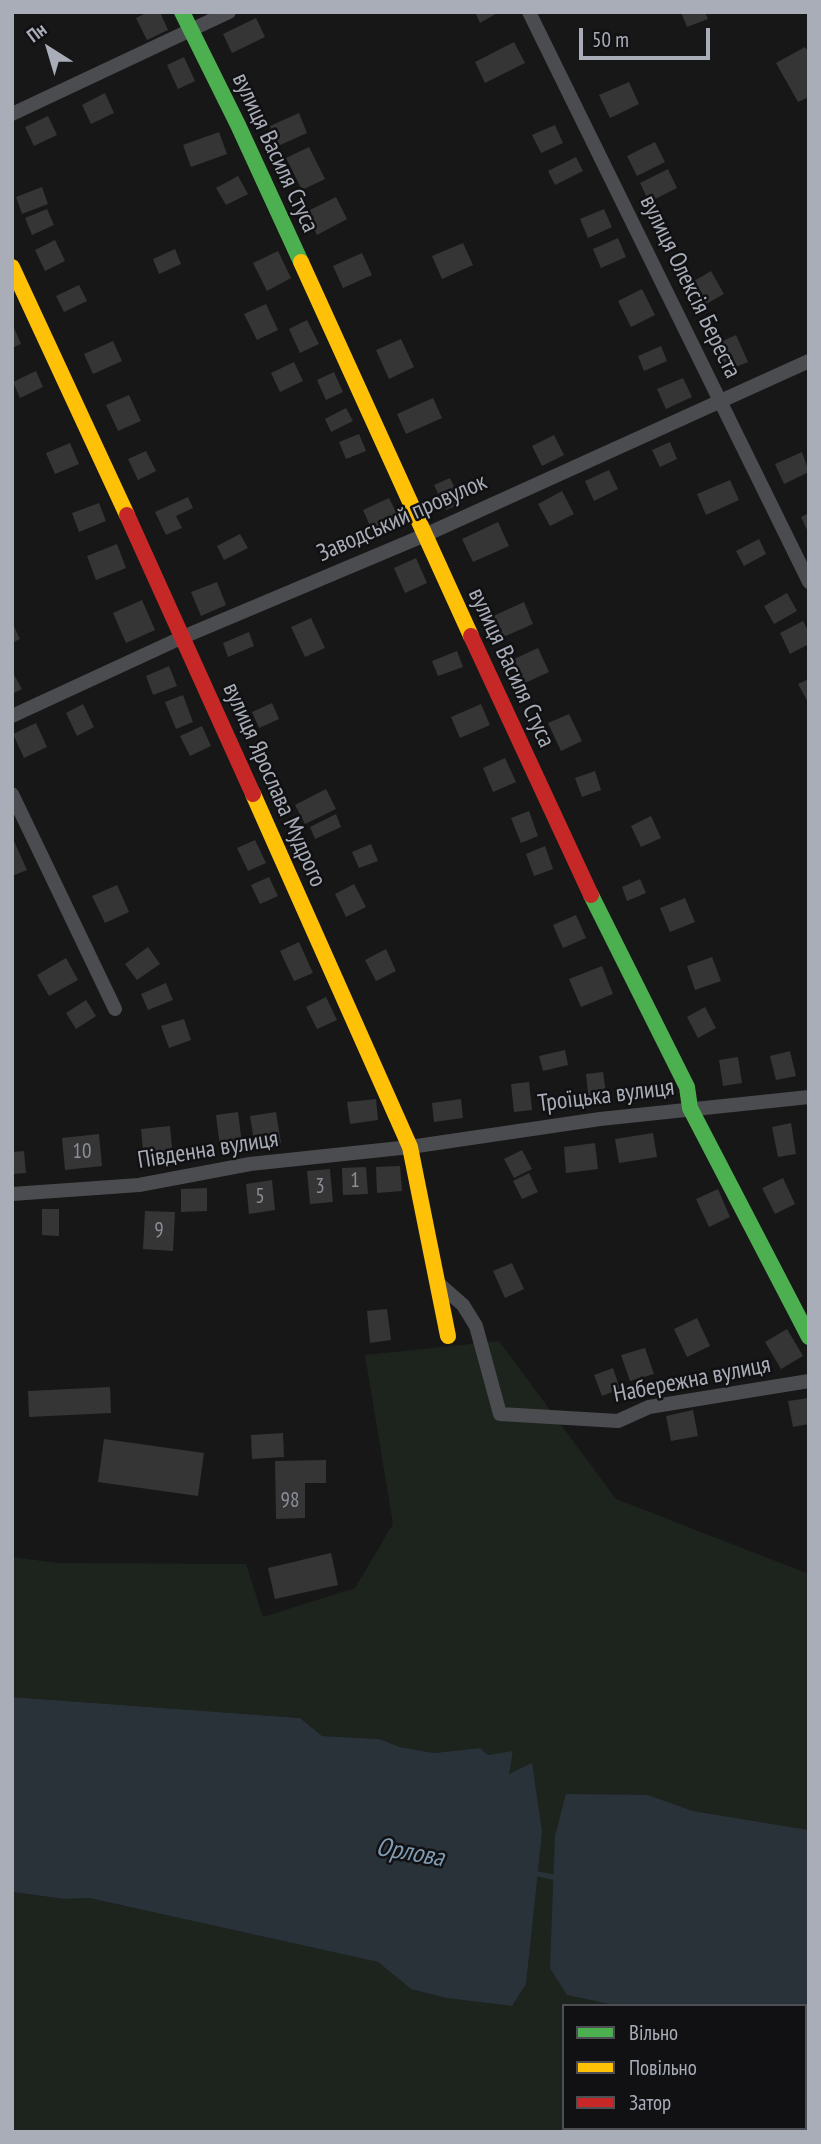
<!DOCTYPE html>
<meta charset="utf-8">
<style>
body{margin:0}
#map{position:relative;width:821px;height:2144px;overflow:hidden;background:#171717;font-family:"PT Sans Narrow",sans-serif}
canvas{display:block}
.frame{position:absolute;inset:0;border:14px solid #a8adb8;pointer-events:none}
.legend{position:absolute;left:562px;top:2004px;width:245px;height:126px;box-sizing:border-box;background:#111113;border:2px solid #4d4f55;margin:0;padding:9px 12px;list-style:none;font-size:21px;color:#a8adb8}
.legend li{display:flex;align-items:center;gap:14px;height:35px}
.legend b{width:35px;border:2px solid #4d4f55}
.north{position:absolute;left:14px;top:14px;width:70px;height:70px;-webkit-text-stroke:5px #111113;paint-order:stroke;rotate:323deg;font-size:19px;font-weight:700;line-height:28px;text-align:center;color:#a8adb8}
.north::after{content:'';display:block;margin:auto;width:24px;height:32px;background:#a8adb8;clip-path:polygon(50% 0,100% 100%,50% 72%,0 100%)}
.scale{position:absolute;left:579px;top:28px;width:131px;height:32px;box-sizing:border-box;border:4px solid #a8adb8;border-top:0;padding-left:9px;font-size:21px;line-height:24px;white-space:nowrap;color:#a8adb8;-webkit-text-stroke:5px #111113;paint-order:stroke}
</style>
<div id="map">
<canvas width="821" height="2144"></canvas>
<div class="frame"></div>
<ul class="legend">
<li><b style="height:9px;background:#4caf50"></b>Вільно</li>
<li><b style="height:9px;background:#ffc107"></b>Повільно</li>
<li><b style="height:9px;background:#c62828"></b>Затор</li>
</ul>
<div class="north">Пн</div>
<div class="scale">50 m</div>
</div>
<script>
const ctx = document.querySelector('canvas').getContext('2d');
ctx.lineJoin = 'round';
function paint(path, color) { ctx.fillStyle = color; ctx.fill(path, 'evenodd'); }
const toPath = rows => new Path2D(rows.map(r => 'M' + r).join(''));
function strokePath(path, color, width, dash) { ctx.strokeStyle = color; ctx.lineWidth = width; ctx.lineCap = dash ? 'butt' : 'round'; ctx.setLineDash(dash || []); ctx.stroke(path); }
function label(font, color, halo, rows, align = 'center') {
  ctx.font = font + ' "PT Sans Narrow",sans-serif'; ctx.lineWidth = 5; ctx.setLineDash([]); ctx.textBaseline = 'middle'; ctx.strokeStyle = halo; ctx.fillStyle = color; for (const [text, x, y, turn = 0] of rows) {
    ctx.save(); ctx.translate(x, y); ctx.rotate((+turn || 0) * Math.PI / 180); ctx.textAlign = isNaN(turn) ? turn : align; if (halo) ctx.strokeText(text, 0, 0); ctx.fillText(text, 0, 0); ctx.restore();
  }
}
paint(toPath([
 [499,1341,616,1499,809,1574,809,1830,693,1811,648,1795,567,1995,618,2006,564,2006,564,2128,805,2128,805,2044,809,2045,809,2132,12,2132,12,1892,65,1899,89,1898,378,1962,411,1989,446,1998,512,2006,526,1984,531,1932,532,1764,508,1774,513,1752,488,1755,480,1748,434,1753,400,1747,379,1739,322,1736,300,1718,12,1697,12,1557,58,1563,246,1564,263,1617,355,1588,393,1524,365,1355]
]), '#1d241e');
paint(toPath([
 [12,1697,300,1718,322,1736,379,1739,400,1747,434,1753,480,1748,488,1755,513,1751,509,1774,532,1763,542,1832,526,1984,512,2006,446,1998,411,1989,378,1962,89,1898,65,1899,12,1892],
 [566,1794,648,1795,693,1811,809,1830,809,2045,805,2044,805,2006,618,2006,567,1995,550,1968,555,1836]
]), '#2a3239');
strokePath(toPath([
 [533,1873,558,1878]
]), '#2a3239', 5);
paint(toPath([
 [148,12,160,12,168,30,147,40,136,18],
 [475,12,499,12,480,23],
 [681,12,705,12,708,19,687,27],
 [256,18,265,37,232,53,223,34],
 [514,42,525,63,485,83,475,62],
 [805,47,809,53,809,97,798,102,776,63],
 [184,57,195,81,178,89,167,65],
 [629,82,639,104,610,118,599,95],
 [105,93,114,113,91,124,82,105],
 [299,113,307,133,278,146,270,126],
 [48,116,57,135,34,146,25,127],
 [555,125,563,143,541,153,532,135],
 [219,132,227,154,191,167,183,145],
 [655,142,665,162,637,176,627,156],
 [309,147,325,179,302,190,286,158],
 [576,157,583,171,555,185,548,171],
 [668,169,677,188,649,202,640,183],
 [238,176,248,194,226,205,216,188],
 [42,187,48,204,22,214,16,197],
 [336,197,347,219,317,235,306,212],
 [47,209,54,225,32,235,25,218],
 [604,209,612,227,588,238,580,219],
 [618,238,626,257,601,268,593,249],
 [55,240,65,261,45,271,35,250],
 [463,243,473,265,442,279,432,256],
 [175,249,181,264,159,274,153,259],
 [278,251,291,278,267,291,253,263],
 [362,253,372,275,343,288,333,266],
 [711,271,724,294,706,304,694,281],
 [79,285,87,301,64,312,56,296],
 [642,289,655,315,631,327,618,301],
 [266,304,278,330,257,340,244,314],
 [307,320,319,344,300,353,289,329],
 [12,323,21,344,12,348],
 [736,335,748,362,726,371,714,345],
 [401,339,414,367,389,379,376,350],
 [113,341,122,361,93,374,84,354],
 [661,346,667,361,644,371,638,356],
 [294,362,303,381,280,392,271,373],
 [36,371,43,387,20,398,13,382],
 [334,372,343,392,326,400,317,380],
 [683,378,692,397,666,409,657,389],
 [129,395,141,421,118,431,106,405],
 [433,398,442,418,406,434,397,414],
 [346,408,353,421,331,432,325,419],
 [359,434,366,451,346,459,339,442],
 [554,435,564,455,542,466,532,446],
 [670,442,677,459,660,467,652,450],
 [70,443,79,464,55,474,46,453],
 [146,451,156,471,138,480,128,459],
 [802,452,809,472,784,484,775,464],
 [609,470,618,489,594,501,585,481],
 [450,478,462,503,446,510,434,485],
 [730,480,739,500,706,515,697,494],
 [562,491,574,514,550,526,538,504],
 [188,497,193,508,176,516,182,528,166,535,155,512],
 [389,498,402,524,375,537,363,510],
 [99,503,106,521,79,532,72,513],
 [809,513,809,534,801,517],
 [498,522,509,546,473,562,462,539],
 [240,534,248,548,224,560,217,546],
 [759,539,766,554,744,566,736,551],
 [117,544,126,568,96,580,87,556],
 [416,558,427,583,405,593,394,568],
 [217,582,226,605,201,616,191,592],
 [787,593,797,611,774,624,764,606],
 [142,600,155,630,126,643,113,613],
 [524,602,533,624,501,638,491,617],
 [311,618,325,648,305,657,291,627],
 [803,621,809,632,809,644,790,654,780,633],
 [12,622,20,639,12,643],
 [249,632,254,646,228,657,223,643],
 [538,648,549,672,525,683,514,659],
 [457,651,463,667,438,676,432,661],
 [169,666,177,686,153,695,146,676],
 [12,671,22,689,12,694],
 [809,679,809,704,798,684],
 [183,695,193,722,176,729,165,702],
 [272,703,279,719,259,728,252,712],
 [83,704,94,727,77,736,66,713],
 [481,704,490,725,460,738,451,717],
 [569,714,582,741,561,751,548,723],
 [36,723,47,747,24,758,13,734],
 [202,726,211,746,190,756,180,736],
 [505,758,516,782,493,792,483,768],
 [595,771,601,790,582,797,575,778],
 [326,789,336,809,305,824,295,805],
 [529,811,538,836,521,843,511,818],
 [336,814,341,827,315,839,310,827],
 [651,816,661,838,641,847,631,826],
 [255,840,266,863,248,871,237,848],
 [14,841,27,870,12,876,12,842],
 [371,844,378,861,359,868,352,852],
 [545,846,553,869,534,876,526,854],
 [269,877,278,896,260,904,251,885],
 [640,879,646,893,627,901,622,887],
 [354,884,366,907,346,917,335,894],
 [117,885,129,912,105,923,92,896],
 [685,898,695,922,670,932,660,908],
 [576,915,586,938,563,948,553,925],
 [299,942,313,973,294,981,280,951],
 [148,947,160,964,137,980,125,964],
 [386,949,396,971,376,981,365,960],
 [712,957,721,981,695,990,687,966],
 [66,958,78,980,49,996,37,975],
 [602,966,613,994,581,1007,569,979],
 [166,983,173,1000,148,1010,141,994],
 [326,997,337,1020,317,1029,306,1007],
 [86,1000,96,1016,76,1029,66,1013],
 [705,1007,716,1028,698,1038,687,1017],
 [184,1019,191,1040,169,1048,161,1026],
 [565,1050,568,1065,543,1071,539,1056],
 [790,1051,796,1076,776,1080,770,1056],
 [738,1057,742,1083,723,1086,719,1060],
 [603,1072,607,1100,589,1102,586,1074],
 [529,1082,532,1110,514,1112,511,1084],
 [376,1099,378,1120,350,1124,347,1102],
 [461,1099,463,1118,434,1122,432,1103],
 [238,1112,242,1144,220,1147,216,1115],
 [276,1112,281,1143,255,1147,250,1116],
 [791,1123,796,1154,778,1157,772,1127],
 [170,1126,173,1158,144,1161,141,1129],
 [653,1133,657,1157,619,1163,615,1139],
 [99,1134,102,1166,65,1170,62,1138],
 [595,1143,598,1169,566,1173,564,1147],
 [522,1150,532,1169,514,1178,504,1159],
 [24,1151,26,1173,12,1174,12,1152],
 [400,1166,402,1191,377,1193,376,1167],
 [366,1167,368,1194,343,1195,342,1168],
 [330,1169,333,1202,310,1204,307,1171],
 [529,1173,538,1192,522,1199,513,1181],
 [783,1178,795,1204,775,1214,762,1188],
 [272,1180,275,1210,249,1214,246,1184],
 [207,1188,207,1211,181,1212,181,1189],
 [718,1189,730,1217,709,1227,696,1199],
 [42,1209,59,1209,59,1236,42,1235],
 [145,1211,175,1212,173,1251,143,1249],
 [512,1263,524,1289,505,1298,493,1271],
 [387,1309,391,1340,370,1343,367,1311],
 [697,1318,710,1346,687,1357,674,1329],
 [787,1329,803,1356,781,1369,765,1342],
 [645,1348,654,1374,630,1381,621,1355],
 [613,1368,620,1389,602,1396,594,1375],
 [110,1387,111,1413,29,1417,28,1391],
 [809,1398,809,1424,793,1427,788,1401],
 [693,1410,698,1436,671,1441,666,1416],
 [283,1433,284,1457,252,1459,251,1435],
 [104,1439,204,1453,198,1496,98,1482],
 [326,1460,326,1483,305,1483,305,1518,276,1519,275,1461],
 [331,1553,338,1585,275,1599,268,1568]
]), '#353536');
strokePath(toPath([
 [529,12,809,582],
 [12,114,229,12],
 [12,716,183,637,425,535,809,361],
 [12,794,115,1009],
 [12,1194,139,1185,250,1164,410,1147,600,1119,809,1097],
 [439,1284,463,1305,476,1326,500,1414,618,1421,649,1407,809,1381]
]), '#4b4c50', 14);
strokePath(toPath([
 [182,12,238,125,301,262],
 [591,895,687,1087,690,1108,809,1337]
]), '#4caf50', 16);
strokePath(toPath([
 [301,262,471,636],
 [12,267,127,515],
 [253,794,410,1147,448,1336]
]), '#ffc107', 16);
strokePath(toPath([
 [127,515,253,794],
 [471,636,591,895]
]), '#c62828', 16);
label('21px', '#8b8f98', null, [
 ["10",82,1152],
 ["1",355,1181],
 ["3",320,1187],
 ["5",260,1197],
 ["9",159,1231],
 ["98",290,1501]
]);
label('24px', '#a8adb8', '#111113', [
 ["вулиця Василя Стуса",275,153,65],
 ["вулиця Олексія Береста",690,287,64],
 ["Заводський провулок",402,518,-24],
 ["вулиця Василя Стуса",511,668,65],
 ["вулиця Ярослава Мудрого",274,785,66],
 ["Троїцька вулиця",606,1096,-7],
 ["Південна вулиця",208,1150,-9],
 ["Набережна вулиця",692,1380,-11]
]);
label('italic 26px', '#7f9bb3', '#111113', [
 ["Орлова",410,1853,10]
]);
</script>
